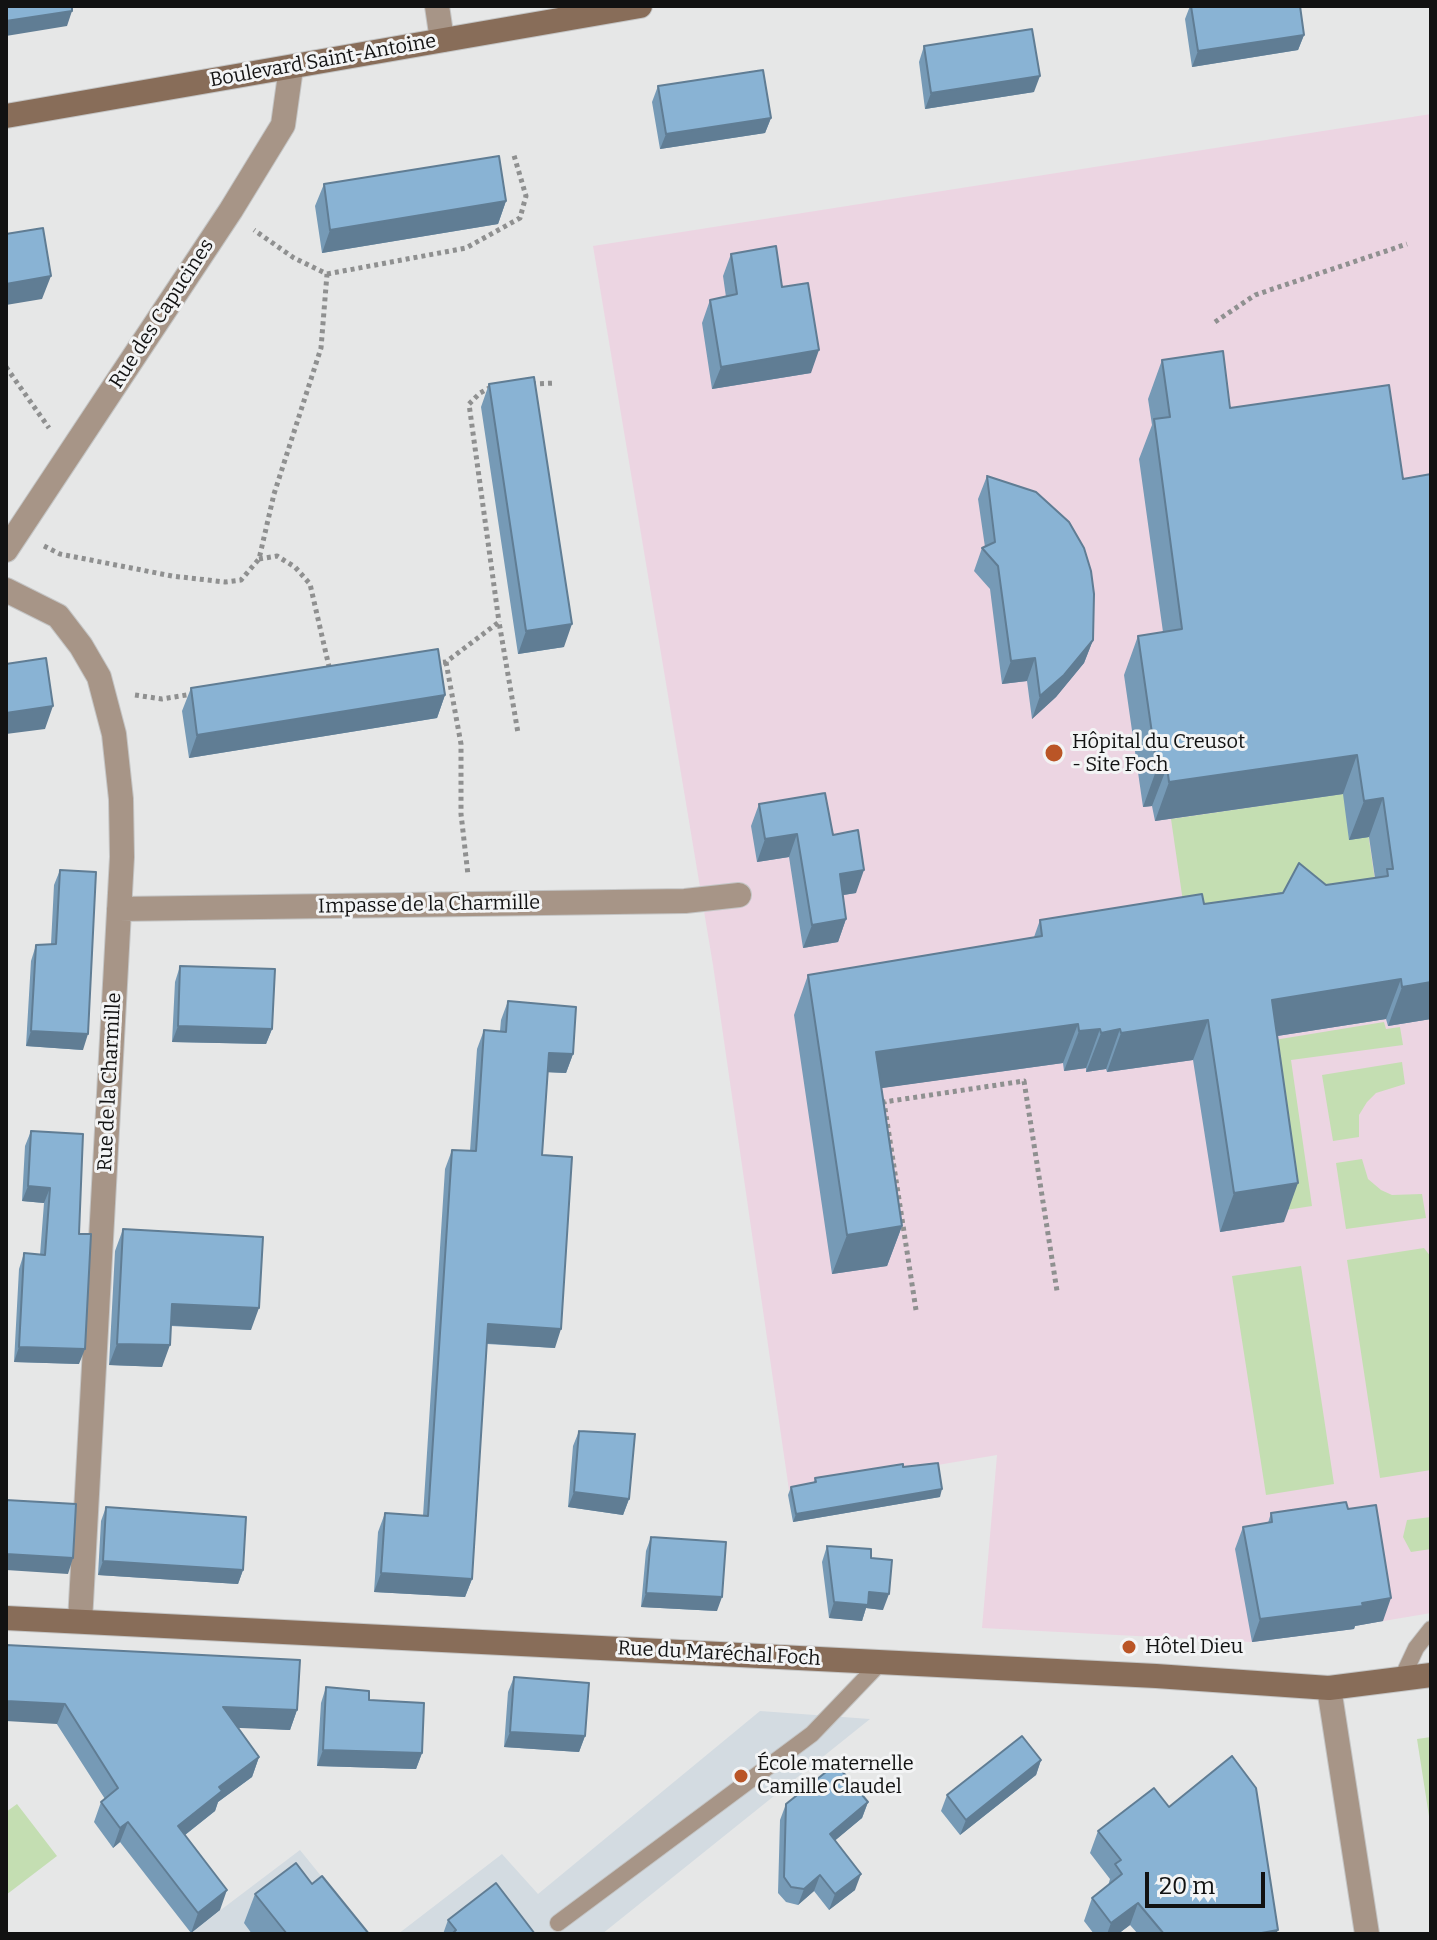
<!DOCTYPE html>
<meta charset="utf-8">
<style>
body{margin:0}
#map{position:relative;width:1437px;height:1940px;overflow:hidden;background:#e6e7e7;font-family:Bitter,serif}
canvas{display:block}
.frame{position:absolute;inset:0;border:8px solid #121212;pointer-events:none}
.scale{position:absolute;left:1145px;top:1872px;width:120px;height:36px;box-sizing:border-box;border:4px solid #121212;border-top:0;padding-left:10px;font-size:24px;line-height:28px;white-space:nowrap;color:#121212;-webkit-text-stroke:6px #f3f4f5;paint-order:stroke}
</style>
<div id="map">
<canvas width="1437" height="1940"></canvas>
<div class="frame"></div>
<div class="scale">20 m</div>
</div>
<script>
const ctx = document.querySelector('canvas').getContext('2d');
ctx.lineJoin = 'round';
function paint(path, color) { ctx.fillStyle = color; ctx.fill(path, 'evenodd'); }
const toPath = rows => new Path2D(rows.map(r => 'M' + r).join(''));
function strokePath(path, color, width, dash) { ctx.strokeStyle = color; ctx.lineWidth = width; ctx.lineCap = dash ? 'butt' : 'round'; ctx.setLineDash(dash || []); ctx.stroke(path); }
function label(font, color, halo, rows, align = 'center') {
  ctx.font = font + ' Bitter,serif'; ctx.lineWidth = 6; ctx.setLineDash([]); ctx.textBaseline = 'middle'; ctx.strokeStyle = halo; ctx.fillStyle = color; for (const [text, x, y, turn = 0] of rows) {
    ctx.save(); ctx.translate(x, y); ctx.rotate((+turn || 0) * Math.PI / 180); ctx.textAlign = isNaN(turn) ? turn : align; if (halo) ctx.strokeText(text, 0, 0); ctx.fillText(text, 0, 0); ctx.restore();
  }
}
paint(toPath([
 [760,1711,870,1719,602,1934,398,1934,502,1854,538,1894],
 [300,1850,368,1934,189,1934]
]), '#d3dbe1');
paint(toPath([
 [1431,114,1431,1613,1354,1626,1354,1629,1252,1642,982,1628,997,1455,789,1490,713,965,593,246]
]), '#ecd5e2');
paint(toPath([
 [1362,791,1379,908,1189,943,1171,819],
 [1384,1022,1386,1029,1400,1027,1403,1045,1291,1060,1312,1206,1286,1210,1262,1042],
 [1402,1062,1405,1084,1376,1093,1367,1102,1359,1115,1359,1137,1333,1141,1322,1075],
 [1362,1159,1368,1179,1381,1190,1392,1195,1422,1194,1426,1218,1346,1229,1336,1163],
 [1424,1248,1431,1257,1431,1470,1380,1478,1347,1260],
 [1301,1266,1334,1484,1266,1495,1232,1276],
 [1431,1517,1431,1549,1411,1552,1403,1537,1407,1520],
 [1431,1737,1431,1829,1417,1739],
 [17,1804,57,1856,6,1895,6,1812]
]), '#c4deb2');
const lane = toPath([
 [1401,1680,1416,1648,1431,1629],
 [558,1923,812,1734,881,1662]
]);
const street = toPath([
 [437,6,442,40],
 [6,550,231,210,283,125,291,68],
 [6,590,58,616,81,646,99,677,114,734,121,799,122,857,80,1621],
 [119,909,685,901,739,895],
 [1329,1688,1367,1934]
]);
const secondary = toPath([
 [6,116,640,6],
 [6,1618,1156,1676,1329,1688,1431,1675]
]);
strokePath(lane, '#c4c5c5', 18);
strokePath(street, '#c4c5c5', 26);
strokePath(secondary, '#c4c5c5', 26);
strokePath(toPath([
 [327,274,466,248,520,218,526,196,513,152],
 [1215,322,1255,295,1407,244],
 [6,367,49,428],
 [532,384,556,383],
 [491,387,480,393,469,404,499,622],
 [44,546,60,554,172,576,225,582,241,580,259,559,274,494,321,348,327,274,294,258,254,230],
 [259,559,277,556,295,567,310,584,330,671],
 [446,662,461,744,461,814,468,875],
 [435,663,446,662,499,622,518,733],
 [135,695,162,699,192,694],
 [916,1310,884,1102,1024,1081,1057,1291]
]), '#8f9090', 5, [4, 4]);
strokePath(lane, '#a79587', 16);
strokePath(street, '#a79587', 24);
strokePath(secondary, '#886d59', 24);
paint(toPath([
 [1190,6,1300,6,1304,35,1298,50,1192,67,1185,19],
 [924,46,1034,92,925,109,919,62],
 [658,86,771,118,765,133,660,149,652,102],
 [324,184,506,201,498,224,322,253,315,206],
 [731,254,782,287,811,373,712,389,702,323,710,300,726,297,723,276],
 [1162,360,1230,408,1403,479,1431,474,1431,1019,1388,1026,1386,1019,1277,1036,1284,1222,1220,1232,1193,1060,1107,1072,1106,1069,1086,1072,1086,1068,1064,1071,1063,1063,881,1088,902,1226,887,1266,832,1274,794,1015,808,975,1034,937,1040,920,1204,904,1375,878,1369,837,1349,840,1343,794,1155,821,1152,806,1143,807,1124,675,1138,636,1163,632,1139,459,1152,425,1148,399],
 [489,384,564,647,518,654,481,407],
 [987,476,1093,640,1084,663,1056,697,1032,719,1027,681,1002,684,990,589,974,571,982,548,985,547,978,499],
 [191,688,445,695,437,718,189,758,182,711],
 [759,804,833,835,856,893,843,895,846,919,838,942,803,948,789,857,757,862,751,826],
 [60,870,83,1050,26,1046,31,961,36,945,51,944,54,885],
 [180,966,272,1029,266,1044,172,1042,175,982],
 [508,1001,573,1054,566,1073,548,1072,542,1155,555,1348,487,1344,472,1579,465,1597,374,1592,378,1532,385,1513,423,1516,445,1169,452,1150,470,1151,477,1049,484,1030,500,1031,501,1020],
 [31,1131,79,1234,79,1364,14,1362,19,1269,24,1253,40,1255,44,1203,22,1201,25,1146],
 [123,1229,251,1330,171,1326,162,1367,109,1365,115,1251],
 [579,1431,629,1499,623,1515,568,1507,573,1446],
 [903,1467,940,1497,793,1522,788,1495,791,1487,814,1482,815,1478],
 [106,1507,243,1570,238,1584,98,1575,101,1521],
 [1348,1509,1383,1621,1355,1626,1354,1629,1252,1642,1235,1549,1243,1527,1268,1523,1271,1513],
 [651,1537,717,1611,641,1607,646,1551],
 [827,1546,871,1558,883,1610,866,1608,862,1621,829,1618,822,1562],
 [6,1645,297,1710,290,1730,238,1727,259,1757,252,1777,218,1802,215,1811,185,1835,220,1910,191,1933,120,1842,113,1848,94,1822,101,1802,105,1799],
 [514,1677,585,1736,579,1752,504,1747,508,1692],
 [326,1687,369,1700,422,1753,416,1769,317,1766,321,1703],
 [1041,1760,1036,1775,960,1835,941,1811,947,1795],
 [868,1802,862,1818,835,1840,855,1890,829,1910,814,1891,798,1905,786,1902,778,1893,780,1820,786,1804],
 [1169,1807,1276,1934,1138,1934,1130,1925,1118,1934,1094,1934,1084,1921,1092,1898,1108,1886,1110,1879,1090,1853,1098,1831],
 [312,1884,369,1934,252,1934,244,1923,255,1894],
 [448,1920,535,1934,443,1934]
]), '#769ab6');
paint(toPath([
 [72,11,67,26,6,36,6,21],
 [1304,35,1298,50,1192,67,1198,51],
 [1040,76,1034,92,925,109,931,93],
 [771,118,765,133,660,149,666,134],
 [506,201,498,224,322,253,330,230],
 [51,276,42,299,6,305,6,284],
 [819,350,811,373,712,389,721,367],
 [572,624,564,647,518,654,526,631],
 [1093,640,1084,663,1056,697,1032,719,1040,696],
 [1035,658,1027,681,1002,684,1011,661],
 [445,695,437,718,189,758,197,735],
 [53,706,45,729,6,734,6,713],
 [1357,755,1343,794,1155,821,1169,782],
 [1167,767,1152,806,1143,807,1157,768],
 [1383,798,1369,837,1349,840,1364,801],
 [797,834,789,857,757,862,765,839],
 [864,870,856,893,831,897,840,874],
 [846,919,838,942,803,948,812,925],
 [1401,979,1386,1019,1258,1039,1272,1000],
 [1431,982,1431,1019,1388,1026,1402,987],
 [1208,1020,1193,1060,1107,1072,1121,1033],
 [1078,1024,1063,1063,861,1091,876,1052],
 [178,1026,272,1029,266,1044,172,1042],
 [1100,1029,1086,1068,1064,1071,1079,1031],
 [1120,1029,1106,1069,1086,1072,1101,1033],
 [31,1031,88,1034,83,1050,26,1046],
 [549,1053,573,1054,566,1073,542,1072],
 [1298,1183,1284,1222,1220,1232,1234,1193],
 [28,1186,50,1188,44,1203,22,1201],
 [902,1226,887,1266,832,1274,847,1235],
 [172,1304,259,1308,251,1330,164,1325],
 [488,1324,561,1329,555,1348,481,1343],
 [117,1344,170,1345,162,1367,109,1365],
 [19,1347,85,1349,79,1364,14,1362],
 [942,1489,940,1497,793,1522,796,1514],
 [574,1492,629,1499,623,1515,568,1507],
 [6,1554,73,1558,68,1574,6,1570],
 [103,1561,243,1570,238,1584,98,1575],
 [381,1573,472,1579,465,1597,374,1592],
 [869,1592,889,1594,883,1610,866,1608,862,1621,829,1618,834,1602],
 [646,1593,722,1597,717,1611,641,1607],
 [1391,1598,1383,1621,1355,1626,1354,1629,1252,1642,1260,1619],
 [6,1701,65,1704,57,1724,6,1721],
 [223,1707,297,1710,290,1730,216,1727],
 [510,1732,585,1736,579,1752,504,1747],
 [323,1750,422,1753,416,1769,317,1766],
 [259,1757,252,1777,218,1802,215,1811,171,1846,178,1826,219,1787],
 [1041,1760,1036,1775,960,1835,966,1820],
 [868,1802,862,1818,825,1849,830,1834],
 [128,1822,120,1842,113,1848,120,1828],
 [861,1874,855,1890,829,1910,835,1894],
 [820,1875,814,1891,798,1905,804,1889],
 [227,1890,220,1910,191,1933,198,1913],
 [1138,1903,1130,1925,1118,1934,1107,1934,1111,1923],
 [1278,1930,1276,1934,1256,1934]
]), '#607d94');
const building = toPath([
 [6,6,72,6,72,11,6,21,6,6],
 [1191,6,1300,6,1304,35,1198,51,1191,6],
 [1032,29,1040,76,931,93,924,46,1032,29],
 [763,70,771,118,666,134,658,86,763,70],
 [499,156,506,201,330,230,324,184,499,156],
 [43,228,51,276,6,284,6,234,43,228],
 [776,246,782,287,808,283,819,350,721,367,710,300,737,294,731,254,776,246],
 [1223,351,1230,408,1389,385,1403,479,1431,474,1431,982,1402,987,1401,979,1272,1000,1298,1183,1234,1193,1208,1020,1121,1033,1120,1029,1101,1033,1100,1029,1079,1031,1078,1024,876,1052,902,1226,847,1235,808,975,1042,936,1040,920,1202,894,1204,904,1283,893,1299,863,1326,885,1388,876,1387,869,1393,869,1383,798,1364,801,1357,755,1169,782,1167,767,1157,768,1138,636,1182,629,1154,419,1170,417,1162,360,1223,351],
 [534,377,572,624,526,631,489,384,534,377],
 [987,476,1036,492,1069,522,1084,548,1091,571,1094,594,1093,640,1064,675,1040,696,1035,658,1011,661,998,566,982,548,995,542,987,476],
 [438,649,445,695,197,735,191,688,438,649],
 [46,658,53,706,6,713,6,664,46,658],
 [825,793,833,835,858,830,864,870,840,874,846,919,812,925,797,834,765,839,759,804,825,793],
 [60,870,96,872,88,1034,31,1031,36,945,56,944,60,870],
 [180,966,275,969,272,1029,178,1026,180,966],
 [508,1001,576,1007,573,1054,549,1053,542,1155,572,1157,561,1329,488,1324,472,1579,381,1573,385,1513,428,1516,452,1150,476,1151,484,1030,506,1032,508,1001],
 [31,1131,83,1134,79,1234,91,1234,85,1349,19,1347,24,1253,45,1255,50,1188,28,1186,31,1131],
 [123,1229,263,1237,259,1308,172,1304,170,1345,117,1344,123,1229],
 [579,1431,635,1434,629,1499,574,1492,579,1431],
 [938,1463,942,1489,796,1514,791,1487,816,1482,815,1478,903,1464,903,1467,938,1463],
 [6,1500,76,1504,73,1558,6,1554,6,1500],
 [1346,1502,1348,1509,1376,1505,1391,1598,1362,1603,1363,1606,1260,1619,1243,1527,1272,1522,1271,1513,1346,1502],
 [106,1507,246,1517,243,1570,103,1561,106,1507],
 [651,1537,726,1542,722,1597,646,1593,651,1537],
 [827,1546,871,1549,871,1558,892,1560,889,1594,869,1592,868,1605,834,1602,827,1546],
 [6,1645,300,1660,297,1710,223,1707,259,1757,219,1787,222,1791,178,1826,227,1890,198,1913,128,1822,120,1828,101,1802,118,1788,65,1704,6,1701,6,1645],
 [514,1677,589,1683,585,1736,510,1732,514,1677],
 [326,1687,369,1691,369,1700,424,1703,422,1753,323,1750,326,1687],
 [1022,1736,1041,1760,966,1820,947,1795,1022,1736],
 [1232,1756,1256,1788,1278,1930,1256,1934,1164,1934,1138,1903,1111,1923,1092,1898,1122,1874,1115,1864,1121,1860,1098,1831,1154,1788,1169,1807,1232,1756],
 [836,1764,868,1802,830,1834,861,1874,835,1894,820,1875,804,1889,791,1887,784,1877,786,1804,836,1764],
 [296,1863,312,1884,322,1876,369,1934,287,1934,255,1894,296,1863],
 [496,1883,535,1934,452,1934,456,1930,448,1920,496,1883]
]);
paint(building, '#89b3d4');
strokePath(building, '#607d94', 2);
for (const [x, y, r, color] of [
 [1054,753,10,"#ba5526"],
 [1129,1647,8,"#ba5526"],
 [741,1776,8,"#ba5526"]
]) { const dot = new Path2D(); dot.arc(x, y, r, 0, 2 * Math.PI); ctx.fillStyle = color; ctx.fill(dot); strokePath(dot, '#f3f4f5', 3); }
label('20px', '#121212', '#f3f4f5', [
 ["Boulevard Saint-Antoine",323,61,-10],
 ["Rue des Capucines",162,314,-57],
 ["Impasse de la Charmille",429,905,-1],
 ["Rue de la Charmille",110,1082,-87],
 ["Rue du Maréchal Foch",719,1654,3]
]);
label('20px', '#121212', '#f3f4f5', [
 ["Hôpital du Creusot",1072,742],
 ["- Site Foch",1072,765],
 ["Hôtel Dieu",1145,1647],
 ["École maternelle",757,1764],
 ["Camille Claudel",757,1787]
], 'left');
</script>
